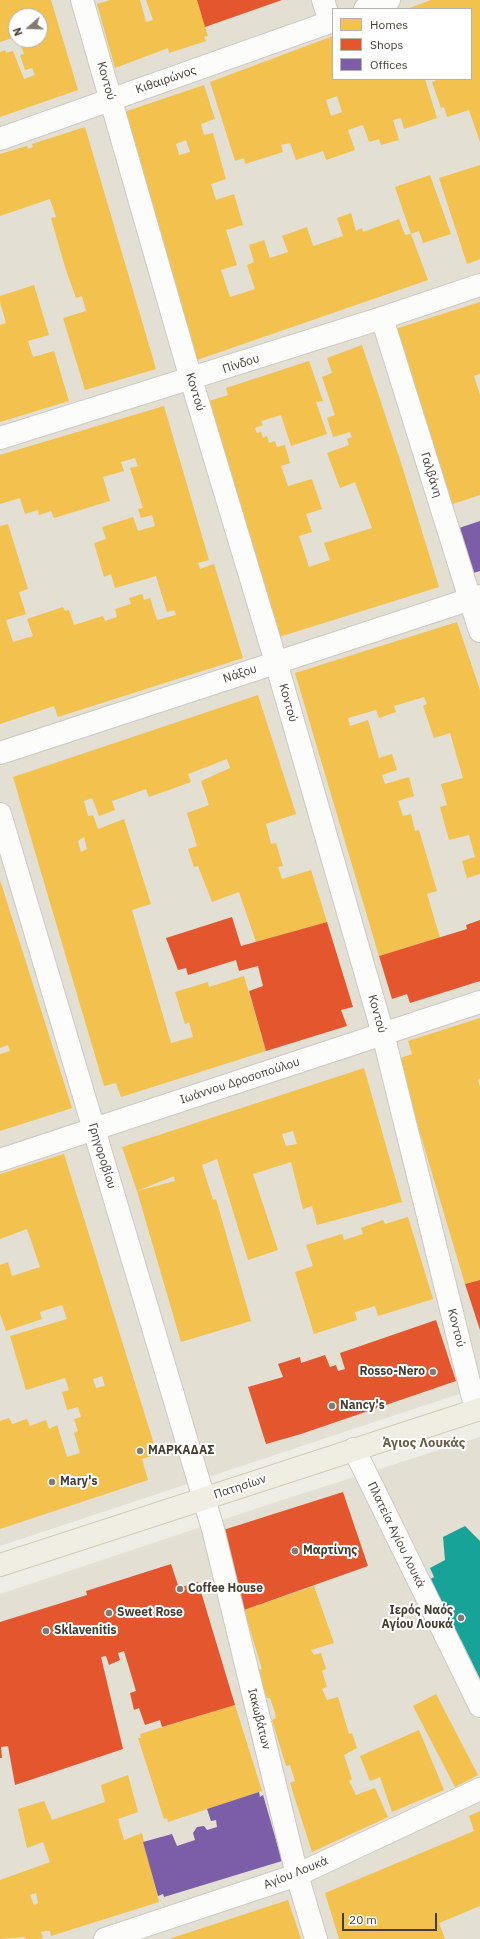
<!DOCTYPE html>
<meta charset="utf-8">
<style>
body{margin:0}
#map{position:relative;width:480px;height:1939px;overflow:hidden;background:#eeede6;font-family:"IBM Plex Sans",sans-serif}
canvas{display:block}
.legend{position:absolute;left:332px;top:8px;width:140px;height:72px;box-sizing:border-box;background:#fff;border:1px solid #b4b2ad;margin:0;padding:5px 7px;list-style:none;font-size:12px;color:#443e33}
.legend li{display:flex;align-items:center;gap:8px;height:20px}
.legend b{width:20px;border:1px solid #b4b2ad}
.north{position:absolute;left:8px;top:8px;width:40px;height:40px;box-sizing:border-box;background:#fff;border:1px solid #b4b2ad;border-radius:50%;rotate:250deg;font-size:11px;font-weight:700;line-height:16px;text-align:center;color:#443e33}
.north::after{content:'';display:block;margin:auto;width:14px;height:18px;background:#807b72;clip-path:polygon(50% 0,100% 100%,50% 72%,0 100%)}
.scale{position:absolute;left:342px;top:1913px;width:95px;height:18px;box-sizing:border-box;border:2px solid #443e33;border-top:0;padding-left:5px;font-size:12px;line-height:14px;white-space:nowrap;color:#443e33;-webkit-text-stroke:3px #fff;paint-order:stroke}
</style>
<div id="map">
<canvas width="480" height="1939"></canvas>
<ul class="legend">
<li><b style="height:11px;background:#f2c14e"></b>Homes</li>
<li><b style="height:11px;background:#e4572e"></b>Shops</li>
<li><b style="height:11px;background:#7b5ea7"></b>Offices</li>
</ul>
<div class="north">N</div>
<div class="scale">20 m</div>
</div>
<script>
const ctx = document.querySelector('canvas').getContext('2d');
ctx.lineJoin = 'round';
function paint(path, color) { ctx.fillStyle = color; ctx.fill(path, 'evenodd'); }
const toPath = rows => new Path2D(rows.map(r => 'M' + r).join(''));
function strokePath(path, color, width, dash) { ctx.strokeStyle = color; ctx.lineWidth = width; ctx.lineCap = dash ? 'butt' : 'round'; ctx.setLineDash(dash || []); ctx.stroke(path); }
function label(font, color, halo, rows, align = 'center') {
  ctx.font = font + ' "IBM Plex Sans",sans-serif'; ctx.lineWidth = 4; ctx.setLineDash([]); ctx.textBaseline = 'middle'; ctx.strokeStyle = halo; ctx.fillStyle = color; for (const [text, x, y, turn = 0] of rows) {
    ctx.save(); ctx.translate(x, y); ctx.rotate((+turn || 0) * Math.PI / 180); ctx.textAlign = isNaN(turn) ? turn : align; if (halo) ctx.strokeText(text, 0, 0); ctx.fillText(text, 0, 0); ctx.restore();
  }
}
paint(toPath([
 [0,0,480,0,480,1387,0,1546],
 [333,9,471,9,471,79,333,79],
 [16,16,40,16,40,40,16,40],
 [480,1437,480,1939,0,1939,0,1594,279,1501]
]), '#e3dfd3');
paint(toPath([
 [0,0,51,0,78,90,0,117,0,52,5,50,6,53,13,51,24,79,35,75,32,68,25,70,20,55,24,54,19,40,40,40,40,16,16,16,16,37,0,42],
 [110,0,140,0,146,22,153,20,146,0,197,0,208,36,204,37,206,41,169,53,168,48,115,68,97,4],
 [431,0,480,0,480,142,469,110,447,117,444,107,441,108,432,82,440,79,471,79,471,9,407,9],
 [333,36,333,79,425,79,437,118,404,129,401,118,393,120,399,140,381,145,379,139,369,142,363,125,348,130,355,150,326,160,323,151,296,160,290,143,281,145,283,152,245,164,244,158,235,161,210,82],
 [337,96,342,112,331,116,326,100],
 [204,85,215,119,201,124,204,135,213,133,226,179,211,184,216,200,234,194,243,225,226,230,237,265,221,270,230,297,255,289,247,265,254,262,249,245,264,240,270,258,288,252,282,236,307,227,313,246,343,236,337,218,351,213,356,231,362,228,363,232,399,219,405,235,411,234,428,280,197,360,124,112],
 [186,140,190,152,179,155,176,144],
 [85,127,156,369,85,390,63,318,86,311,82,296,76,298,65,267,51,218,56,217,50,199,0,216,0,154,27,146,28,149,33,147,32,144],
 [480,165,480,259,467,264,439,178],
 [430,175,451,234,423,243,419,231,411,234,395,187],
 [34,285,49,335,28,341,33,357,54,351,69,401,0,422,0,325,6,323,0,302,0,296],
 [480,302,480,374,474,376,480,395,480,495,450,505,395,329],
 [362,345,402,466,439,587,279,637,206,402,228,395,226,388,309,361,323,401,316,402,327,434,291,446,281,415,261,421,263,425,255,428,257,433,261,432,263,438,267,436,269,443,275,441,277,447,285,445,290,463,281,466,288,486,312,479,322,509,306,514,312,532,299,536,309,567,330,560,324,543,372,528,355,482,340,488,327,453,349,445,347,439,352,437,350,432,333,437,327,418,335,415,322,377,332,373,327,358],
 [164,406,209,560,198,563,200,569,214,564,243,658,58,717,54,706,0,724,0,526,8,524,28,589,19,592,26,614,6,620,13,642,33,636,27,619,63,607,65,611,69,610,74,625,103,616,105,621,117,617,115,609,131,604,129,598,142,594,144,600,150,598,157,620,176,615,174,610,167,612,156,576,115,588,111,574,104,577,94,543,106,539,102,527,133,517,138,531,155,526,152,515,141,518,138,509,143,508,130,468,138,466,135,458,121,462,124,471,103,477,110,501,54,518,51,511,39,515,38,510,25,514,20,498,0,504,0,455],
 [457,622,480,690,480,874,467,878,462,861,475,857,469,835,449,840,440,807,447,805,441,784,463,778,450,733,434,738,423,706,427,704,424,697,394,706,396,712,379,718,376,710,348,718,350,726,368,720,379,758,392,754,397,770,382,775,385,784,409,777,414,796,398,801,403,816,411,814,415,831,419,830,437,891,427,894,440,938,379,956,295,673],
 [258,695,296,814,266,824,271,844,276,843,283,866,278,867,282,879,311,870,327,922,256,942,239,892,212,902,198,866,194,867,188,849,197,846,187,813,209,805,201,781,230,768,227,759,188,774,191,782,149,797,146,789,112,801,115,810,99,816,92,798,84,801,88,816,93,815,98,829,124,819,151,904,132,910,171,1043,193,1037,189,1022,185,1024,175,992,208,982,209,987,244,976,266,1051,121,1097,116,1083,104,1086,13,777],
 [84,837,87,849,81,852,78,841],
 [0,880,72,1108,0,1131,0,1054,10,1051,8,1045,0,1048],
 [480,1018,480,1079,478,1080,480,1087,480,1280,465,1284,398,1059,412,1054,408,1041],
 [364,1068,402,1202,317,1225,312,1206,303,1209,291,1162,253,1174,278,1250,248,1260,217,1159,202,1165,213,1200,216,1199,251,1321,181,1342,137,1191,122,1147],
 [293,1131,297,1144,286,1146,282,1134],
 [174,1176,175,1181,137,1191],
 [64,1154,157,1454,142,1459,148,1480,0,1529,0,1421,9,1418,12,1424,27,1419,30,1426,46,1420,49,1429,57,1425,67,1457,80,1453,74,1433,78,1431,74,1419,81,1417,78,1407,67,1410,62,1392,69,1390,65,1378,26,1390,10,1336,67,1319,62,1305,40,1312,42,1319,6,1331,0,1314,0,1265,8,1262,12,1276,40,1267,27,1229,0,1239,0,1174],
 [102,1376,105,1386,96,1388,93,1379],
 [408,1217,433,1299,378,1316,375,1306,355,1312,357,1320,314,1334,295,1272,313,1266,306,1245,342,1234,344,1240,363,1234,361,1228,383,1220,385,1224],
 [314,1586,334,1643,311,1650,314,1655,321,1653,326,1669,322,1671,327,1687,322,1689,327,1700,338,1697,349,1734,352,1733,357,1748,344,1755,352,1779,349,1781,356,1795,375,1788,388,1817,312,1852,290,1783,295,1781,290,1765,286,1766,272,1720,276,1718,275,1713,270,1698,267,1698,257,1670,262,1669,244,1610],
 [436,1694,478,1775,455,1787,413,1706],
 [235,1705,262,1791,168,1822,167,1818,164,1819,138,1738,141,1738,140,1734],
 [419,1730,444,1790,392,1812,380,1777,370,1781,360,1756],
 [128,1775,138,1812,118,1819,124,1840,142,1833,159,1902,51,1936,50,1931,45,1931,41,1932,43,1938,39,1939,26,1939,25,1937,0,1939,0,1880,50,1862,43,1842,27,1848,18,1809,44,1801,52,1820,105,1802,101,1785],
 [36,1893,38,1903,34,1905,30,1895],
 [480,1811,480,1906,439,1923,445,1939,339,1939,325,1893,474,1831,469,1816],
 [288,1900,301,1939,169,1939]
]), '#f2c14e');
paint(toPath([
 [197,0,282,0,205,27],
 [232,917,241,946,327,922,353,1007,341,1010,347,1026,266,1051,249,991,263,986,258,966,239,971,236,960,188,975,186,968,178,970,166,938],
 [480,920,480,981,410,1003,407,994,392,999,379,956,467,929,466,925],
 [480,1280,480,1330,465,1284],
 [436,1320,456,1381,301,1434,266,1444,248,1387,283,1377,278,1364,300,1357,301,1363,325,1355,330,1367,336,1365,338,1371,345,1369,340,1353],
 [343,1492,368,1566,244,1610,220,1531],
 [171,1564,179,1588,198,1582,235,1705,162,1727,160,1720,145,1725,139,1708,134,1710,130,1693,136,1691,124,1651,118,1653,120,1660,109,1665,106,1656,101,1657,123,1749,15,1785,8,1746,1,1747,2,1758,0,1758,0,1622,87,1595,86,1591]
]), '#e4572e');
paint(toPath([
 [480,521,480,571,470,574,456,529],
 [259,1792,260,1797,263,1795,282,1861,164,1897,163,1894,158,1896,143,1842,172,1834,177,1846,195,1840,193,1833,197,1827,204,1826,207,1830,217,1827,216,1820,211,1821,207,1809]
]), '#7b5ea7');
paint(toPath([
 [465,1526,480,1541,480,1679,461,1640,454,1644,429,1580,434,1577,430,1568,445,1560,443,1537]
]), '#17a398');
const pedestrian = toPath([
 [354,1449,480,1706]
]);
const minor = toPath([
 [82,0,191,379,276,662,383,1034,476,1410],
 [323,0,330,22],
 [365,9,389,0],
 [0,139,333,21],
 [382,318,480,631],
 [0,438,382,318,480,285],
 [0,753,480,596],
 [0,814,213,1529,297,1875,316,1939],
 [105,1939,297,1875,480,1789]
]);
const tertiary = toPath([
 [0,1160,480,1002]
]);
const primary = toPath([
 [0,1565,480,1409]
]);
strokePath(pedestrian, '#cccac4', 24);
strokePath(minor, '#cccac4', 24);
strokePath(tertiary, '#cccac4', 24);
strokePath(primary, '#d2cab2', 24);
strokePath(pedestrian, '#fcfcfb', 22);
strokePath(minor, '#fcfcfb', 22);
strokePath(tertiary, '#fcfcfb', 22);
strokePath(primary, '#f0ede2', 22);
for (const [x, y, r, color] of [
 [433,1372,4,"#807b72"],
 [332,1406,4,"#807b72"],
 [140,1451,4,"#807b72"],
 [52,1482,4,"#807b72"],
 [295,1551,4,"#807b72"],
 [180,1589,4,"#807b72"],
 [109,1613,4,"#807b72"],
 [461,1618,4,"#807b72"],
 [46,1631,4,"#807b72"]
]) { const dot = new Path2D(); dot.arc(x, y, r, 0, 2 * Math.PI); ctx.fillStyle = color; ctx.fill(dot); strokePath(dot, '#fff', 1.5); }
label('12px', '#443e33', '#fff', [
 ["Κιθαιρώνος",166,80,-19],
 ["Κοντού",106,81,74],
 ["Πίνδου",241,364,-18],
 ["Κοντού",195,392,73],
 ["Γαλβάνη",431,475,73],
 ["Νάξου",240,674,-18],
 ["Κοντού",288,703,74],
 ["Κοντού",377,1014,74],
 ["Ιωάννου Δροσοπούλου",240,1081,-18],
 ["Γρηγοροβίου",102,1156,73],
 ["Κοντού",456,1328,76],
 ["Πατησίων",240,1487,-18],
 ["Πλατεία Αγίου Λουκά",396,1535,64],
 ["Ιακωβάτων",259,1719,76],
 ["Αγίου Λουκά",296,1873,-22]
]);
label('bold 12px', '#443e33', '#fff', [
 ["Rosso-Nero",425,1372,"right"],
 ["Nancy's",340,1406],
 ["ΜΑΡΚΑΔΑΣ",148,1451],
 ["Mary's",60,1482],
 ["Μαρτίνης",303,1551],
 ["Coffee House",188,1589],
 ["Ιερός Ναός",453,1611,"right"],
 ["Αγίου Λουκά",453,1625,"right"],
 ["Sweet Rose",117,1613],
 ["Sklavenitis",54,1631]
], 'left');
label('bold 13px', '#685d49', '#fff', [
 ["Άγιος Λουκάς",424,1443]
]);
</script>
